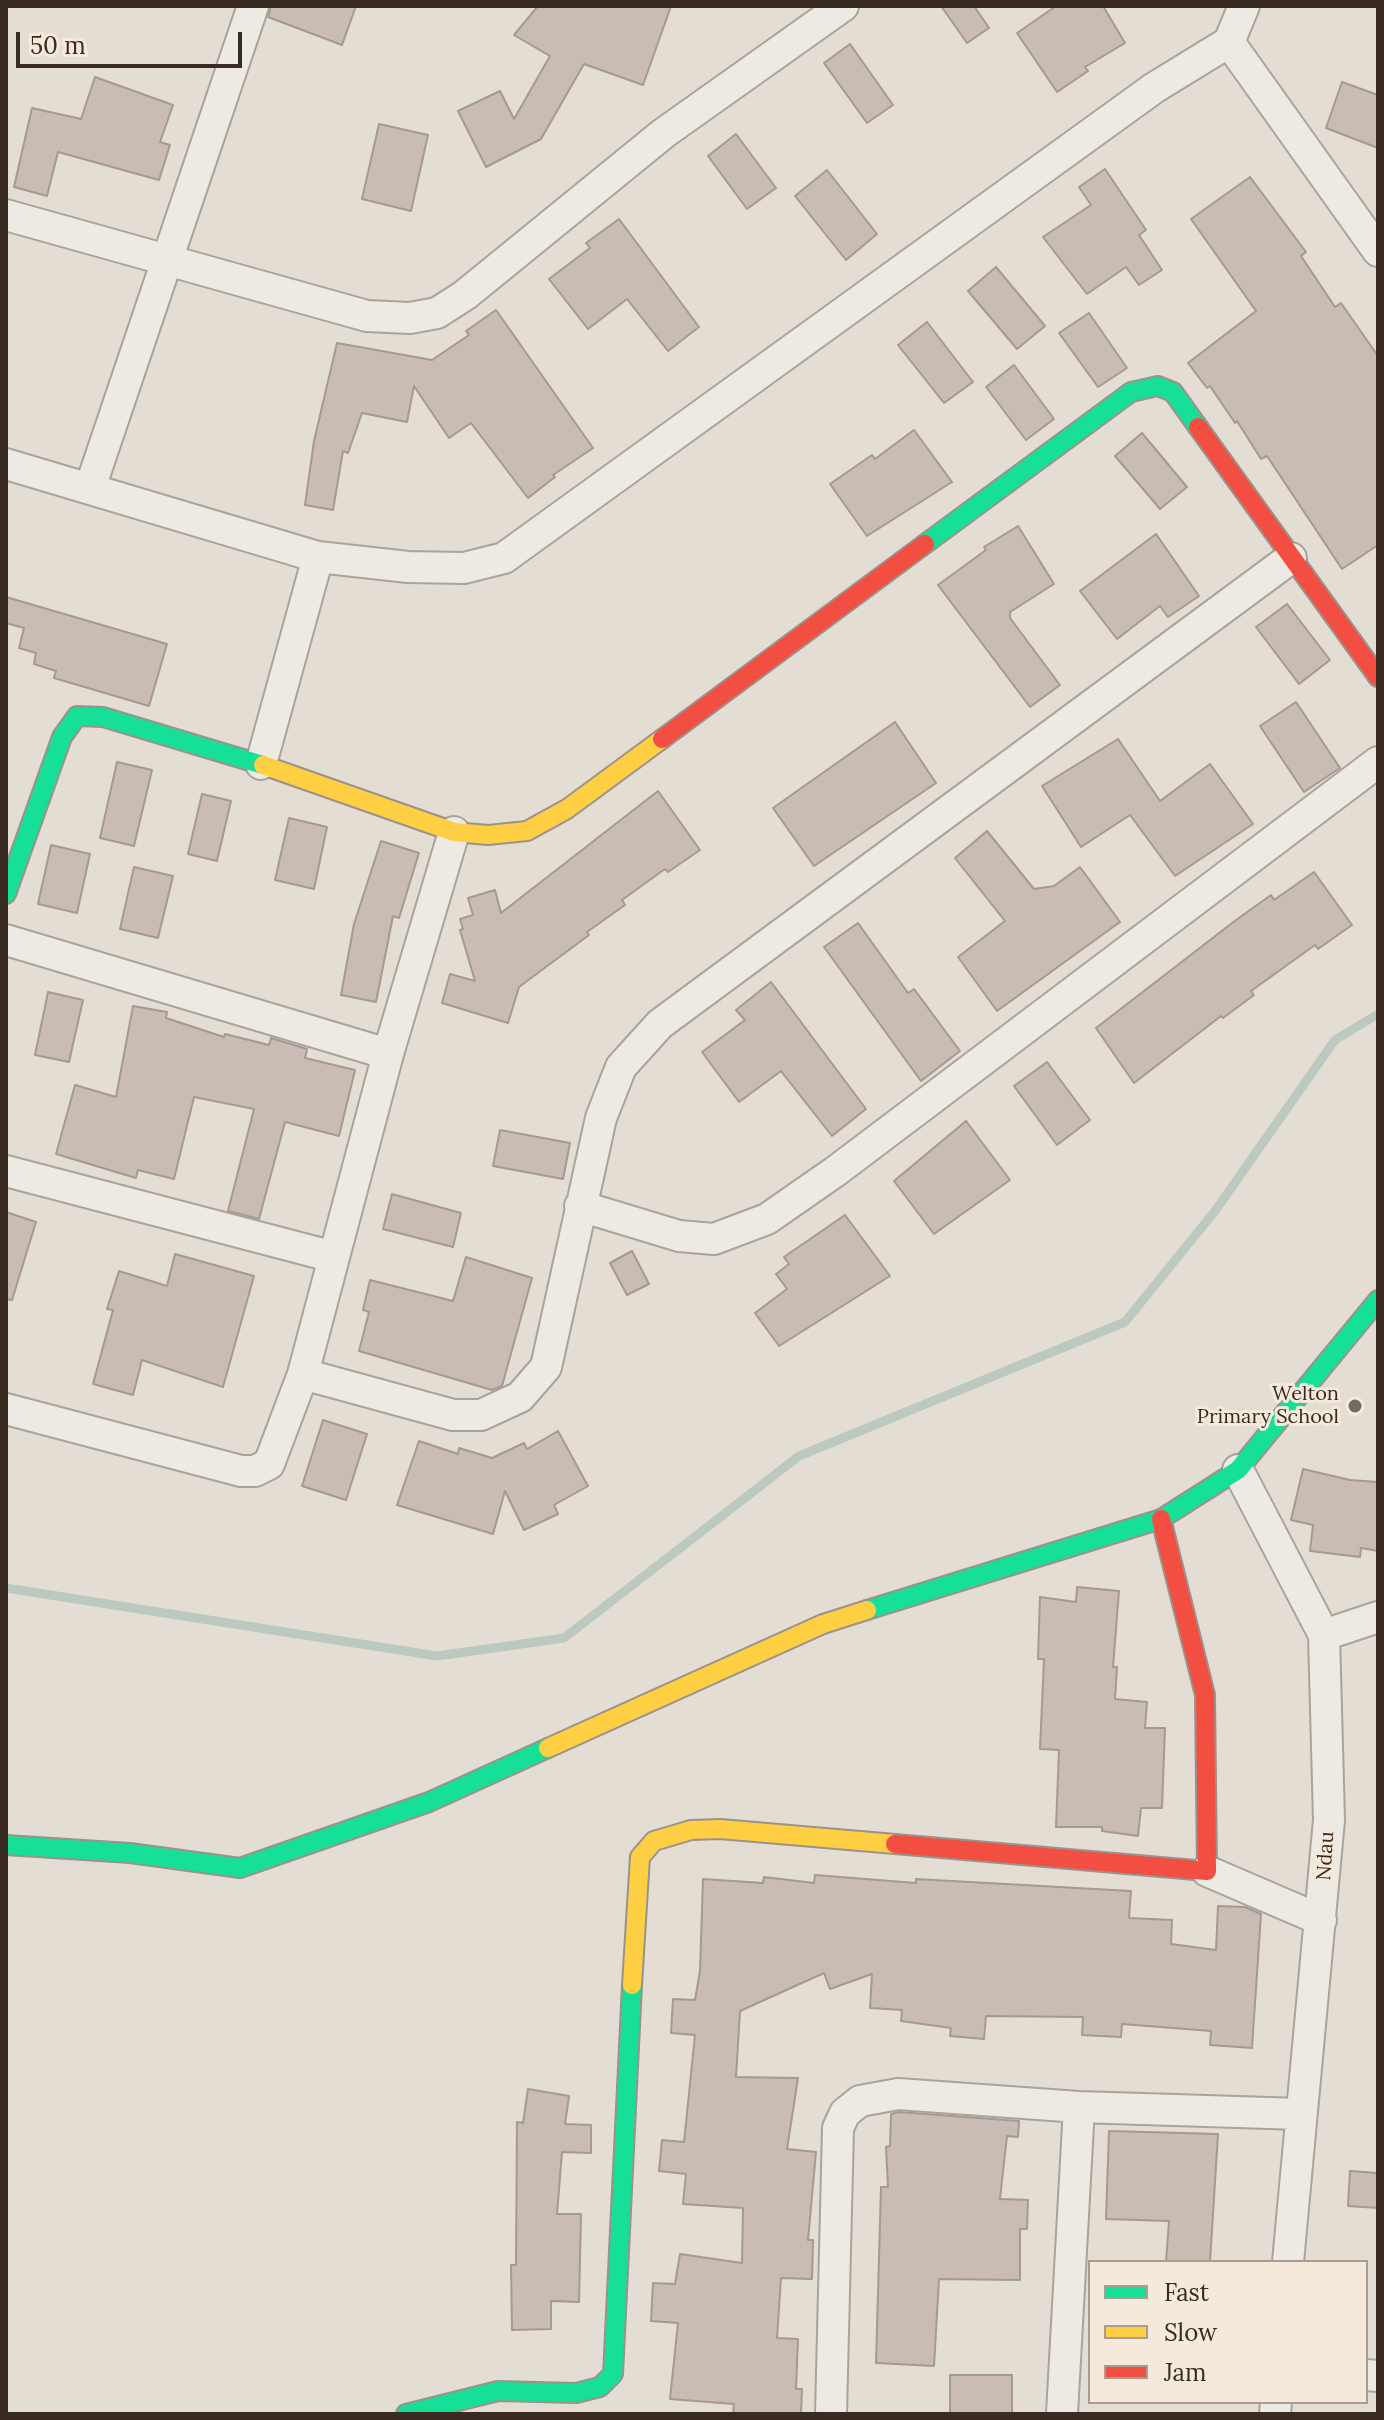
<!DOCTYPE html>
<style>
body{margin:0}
#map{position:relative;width:1384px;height:2420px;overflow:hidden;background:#e4ddd3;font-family:Lora,serif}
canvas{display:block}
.frame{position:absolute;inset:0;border:8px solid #3a2b22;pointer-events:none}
.legend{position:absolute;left:1088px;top:2260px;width:280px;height:144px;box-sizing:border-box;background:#f4e9da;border:2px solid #aa9d90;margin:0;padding:10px 14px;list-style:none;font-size:24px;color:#3a2b22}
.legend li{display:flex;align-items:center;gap:16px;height:40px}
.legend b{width:40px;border:2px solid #aa9d90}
.scale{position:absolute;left:16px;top:32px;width:226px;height:36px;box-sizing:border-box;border:4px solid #3a2b22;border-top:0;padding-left:10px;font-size:24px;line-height:28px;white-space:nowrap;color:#3a2b22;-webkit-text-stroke:6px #f4e9da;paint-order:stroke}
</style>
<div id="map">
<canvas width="1384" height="2420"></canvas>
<div class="frame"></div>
<ul class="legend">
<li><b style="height:10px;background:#16e098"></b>Fast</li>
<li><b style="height:10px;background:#ffcf43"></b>Slow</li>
<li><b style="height:10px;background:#f24e42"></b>Jam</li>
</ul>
<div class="scale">50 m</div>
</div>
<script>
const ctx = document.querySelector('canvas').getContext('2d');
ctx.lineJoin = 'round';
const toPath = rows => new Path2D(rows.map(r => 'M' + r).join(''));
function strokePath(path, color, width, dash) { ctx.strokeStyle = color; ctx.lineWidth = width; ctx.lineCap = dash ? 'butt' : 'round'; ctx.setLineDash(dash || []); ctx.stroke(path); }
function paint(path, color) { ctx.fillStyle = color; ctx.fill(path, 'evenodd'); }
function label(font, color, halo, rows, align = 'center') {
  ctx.font = font + ' Lora,serif'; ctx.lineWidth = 6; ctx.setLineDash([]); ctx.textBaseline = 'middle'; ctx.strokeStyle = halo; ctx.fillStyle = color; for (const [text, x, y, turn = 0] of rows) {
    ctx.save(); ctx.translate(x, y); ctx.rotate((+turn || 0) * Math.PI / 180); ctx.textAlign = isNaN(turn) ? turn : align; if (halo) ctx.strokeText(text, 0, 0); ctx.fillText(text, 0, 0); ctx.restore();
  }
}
strokePath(toPath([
 [6,1588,437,1656,564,1638,799,1456,1125,1322,1215,1211,1335,1040,1378,1014]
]), '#bcc9c0', 9);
const building = toPath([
 [271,6,356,6,342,45,268,17,271,6],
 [538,6,671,6,643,85,584,64,541,139,486,167,458,111,500,91,514,119,550,56,514,35,538,6],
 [941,6,974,6,989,28,967,43,941,6],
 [1056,6,1103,6,1125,43,1085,67,1088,71,1057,92,1017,33,1056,6],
 [850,44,893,105,867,123,824,63,850,44],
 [95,77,173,105,160,142,170,145,159,180,58,152,47,196,14,187,32,108,81,119,95,77],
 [1342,82,1378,95,1378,148,1326,128,1342,82],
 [379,124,428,135,411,211,362,199,379,124],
 [736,134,776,188,747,209,708,156,736,134],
 [1105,169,1146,230,1139,235,1162,270,1139,285,1126,267,1087,294,1043,237,1091,205,1079,187,1105,169],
 [827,170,877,234,846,260,795,196,827,170],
 [1250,177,1306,252,1301,256,1335,307,1341,303,1378,356,1378,545,1342,569,1267,456,1261,459,1237,421,1235,423,1210,386,1207,388,1188,363,1256,311,1191,219,1250,177],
 [619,219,699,327,668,351,627,299,588,329,549,279,590,248,586,243,619,219],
 [996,267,1045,326,1017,349,968,291,996,267],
 [496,310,593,448,553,475,555,477,528,498,471,423,449,438,414,386,407,422,362,413,348,453,343,451,333,510,305,505,314,441,337,343,432,360,469,335,466,331,496,310],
 [1089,313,1127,368,1098,387,1059,333,1089,313],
 [927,322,973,382,944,403,898,345,927,322],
 [1014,365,1054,419,1026,440,986,387,1014,365],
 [914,430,952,482,867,536,830,484,872,455,875,459,914,430],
 [1142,433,1187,487,1160,509,1115,456,1142,433],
 [1018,526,1054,584,1010,612,1010,618,1060,685,1030,707,938,585,986,550,984,547,1018,526],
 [1156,534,1199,596,1168,617,1160,606,1117,639,1080,591,1156,534],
 [6,597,167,644,149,706,54,678,56,671,34,664,36,653,19,648,24,628,6,623,6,597],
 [1287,604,1330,660,1299,684,1256,627,1287,604],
 [1296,702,1340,768,1304,792,1260,726,1296,702],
 [895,722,936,783,814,866,773,808,895,722],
 [1118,739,1160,801,1210,764,1253,824,1175,876,1130,815,1081,847,1042,786,1118,739],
 [117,762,152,770,134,846,100,838,117,762],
 [658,791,700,850,668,872,665,869,622,900,625,905,587,932,589,935,519,987,508,1023,442,1003,450,974,475,981,460,930,463,929,460,919,473,915,468,898,495,890,501,913,658,791],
 [202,794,231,801,217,861,188,854,202,794],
 [289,818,327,827,314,889,275,880,289,818],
 [987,831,1034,889,1054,886,1080,867,1120,922,997,1011,958,957,1005,921,955,858,987,831],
 [381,841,419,853,399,918,393,916,376,1002,341,995,354,924,381,841],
 [51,845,90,854,77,913,38,904,51,845],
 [134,867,173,876,158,938,120,929,134,867],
 [1314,872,1352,925,1318,949,1315,945,1251,991,1254,995,1223,1018,1221,1016,1134,1083,1096,1028,1236,920,1271,895,1274,900,1314,872],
 [858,923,908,993,914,989,960,1051,921,1081,824,947,858,923],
 [771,982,866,1109,832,1136,781,1071,739,1102,702,1052,745,1020,736,1010,771,982],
 [48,992,83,1000,69,1062,35,1055,48,992],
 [133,1006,167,1012,166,1018,224,1037,225,1034,269,1045,271,1038,307,1049,305,1058,355,1070,339,1136,285,1122,259,1219,228,1211,254,1109,194,1097,174,1179,138,1170,136,1178,56,1154,75,1085,116,1097,133,1006],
 [1047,1062,1090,1120,1057,1145,1014,1086,1047,1062],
 [966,1121,1010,1180,934,1234,894,1181,966,1121],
 [500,1130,570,1143,563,1179,493,1166,500,1130],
 [392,1194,461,1213,453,1247,383,1229,392,1194],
 [6,1212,36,1222,12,1300,6,1299,6,1212],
 [845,1215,890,1276,779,1346,755,1313,787,1289,776,1274,789,1264,784,1257,845,1215],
 [632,1251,649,1284,627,1295,610,1263,632,1251],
 [175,1254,254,1276,223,1387,142,1360,133,1395,93,1384,113,1310,107,1309,119,1271,167,1286,175,1254],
 [466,1257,532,1278,502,1386,492,1390,359,1351,369,1312,363,1310,370,1280,453,1301,466,1257],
 [323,1420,367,1434,346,1500,302,1486,323,1420],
 [558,1431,588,1486,554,1505,558,1514,524,1530,505,1491,493,1534,397,1505,419,1441,458,1454,459,1448,492,1458,524,1443,527,1449,558,1431],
 [1303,1469,1350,1480,1378,1482,1378,1551,1361,1548,1360,1557,1310,1551,1313,1525,1291,1520,1303,1469],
 [1077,1587,1119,1591,1113,1667,1117,1667,1115,1699,1147,1702,1145,1728,1165,1728,1162,1808,1141,1808,1138,1836,1102,1831,1102,1827,1056,1827,1059,1750,1040,1749,1044,1659,1038,1659,1040,1597,1076,1602,1077,1587],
 [815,1875,916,1883,916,1879,1131,1891,1129,1918,1172,1920,1171,1944,1216,1950,1218,1906,1245,1907,1261,1914,1252,2048,1210,2045,1211,2031,1122,2024,1121,2037,1082,2035,1083,2017,986,2016,984,2039,950,2036,951,2028,901,2021,902,2010,870,2008,872,1974,830,1989,824,1973,740,2011,736,2077,798,2078,787,2149,816,2152,808,2240,813,2240,812,2279,781,2278,777,2338,798,2339,796,2389,802,2389,801,2414,733,2414,734,2404,670,2399,678,2323,651,2321,653,2283,675,2284,680,2254,742,2263,743,2208,683,2204,686,2174,659,2171,662,2140,684,2142,695,2035,671,2033,673,1999,695,2000,700,1971,703,1879,763,1883,764,1877,814,1883,815,1875],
 [528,2089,569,2096,565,2124,591,2125,591,2153,562,2152,557,2214,581,2214,579,2302,551,2301,551,2329,512,2330,511,2265,516,2265,517,2122,523,2123,528,2089],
 [899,2112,1019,2121,1018,2137,1007,2136,1000,2199,1028,2200,1027,2229,1020,2229,1020,2280,939,2279,934,2366,876,2363,881,2187,888,2187,886,2147,890,2146,891,2114,899,2112],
 [1109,2131,1218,2134,1210,2262,1166,2262,1169,2221,1106,2219,1109,2131],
 [1350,2171,1378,2173,1378,2208,1348,2206,1350,2171],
 [950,2375,1012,2375,1012,2413,950,2413,950,2375]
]);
paint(building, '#c8bcb4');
strokePath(building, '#a59991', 2);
const street = toPath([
 [1244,6,1229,42,1378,251],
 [6,215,367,316,410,318,437,313,465,295,664,133,843,6],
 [6,464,318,557,408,567,464,568,504,558,1154,88,1229,42],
 [90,488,253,6],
 [261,764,318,557],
 [6,940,388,1054],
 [6,1171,334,1257],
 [580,1206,679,1236,714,1239,767,1219,836,1171,1378,762],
 [303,1374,453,1415,481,1415,520,1397,546,1367,601,1118,621,1067,660,1024,1291,558],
 [6,1409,241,1471,255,1471,269,1464,303,1374,388,1054,454,832],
 [1238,1470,1324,1635,1329,1820,1288,2262],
 [1324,1635,1378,1617],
 [1207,1871,1321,1920],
 [1366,2375,1378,2376],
 [831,2414,838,2128,845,2113,860,2101,898,2094,1079,2107,1301,2114],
 [1062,2414,1079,2107],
 [1275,2414,1276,2402]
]);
const fast = toPath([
 [925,544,1131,392,1158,386,1173,392,1198,427],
 [6,894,62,737,77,716,103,717,263,765],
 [867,1610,1161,1519,1238,1470,1378,1300],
 [6,1845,130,1853,240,1868,429,1802,548,1748],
 [406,2414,498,2391,576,2393,600,2387,613,2374,632,1985]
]);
const slow = toPath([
 [263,765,454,832,488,835,527,831,567,809,662,739],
 [548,1748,823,1624,867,1610],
 [632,1985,640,1857,654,1841,691,1830,720,1829,895,1844]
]);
const jam = toPath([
 [1198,427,1378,677],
 [662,739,925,544],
 [895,1844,1207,1871,1205,1695,1161,1519]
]);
strokePath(street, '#aaa39b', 34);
strokePath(fast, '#9a928b', 22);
strokePath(slow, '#9a928b', 22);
strokePath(jam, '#9a928b', 22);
strokePath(street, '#ede9e3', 30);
strokePath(fast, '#16e098', 18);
strokePath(slow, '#ffcf43', 18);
strokePath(jam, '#f24e42', 18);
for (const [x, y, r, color] of [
 [1355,1406,8,"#766960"]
]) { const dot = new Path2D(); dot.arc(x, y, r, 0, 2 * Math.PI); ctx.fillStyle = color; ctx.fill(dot); strokePath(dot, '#f4e9da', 3); }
label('20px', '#3a2b22', '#f4e9da', [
 ["Welton",1339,1394],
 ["Primary School",1339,1417]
], 'right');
label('20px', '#3a2b22', '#f4e9da', [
 ["Ndau",1326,1856,-86]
]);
</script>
